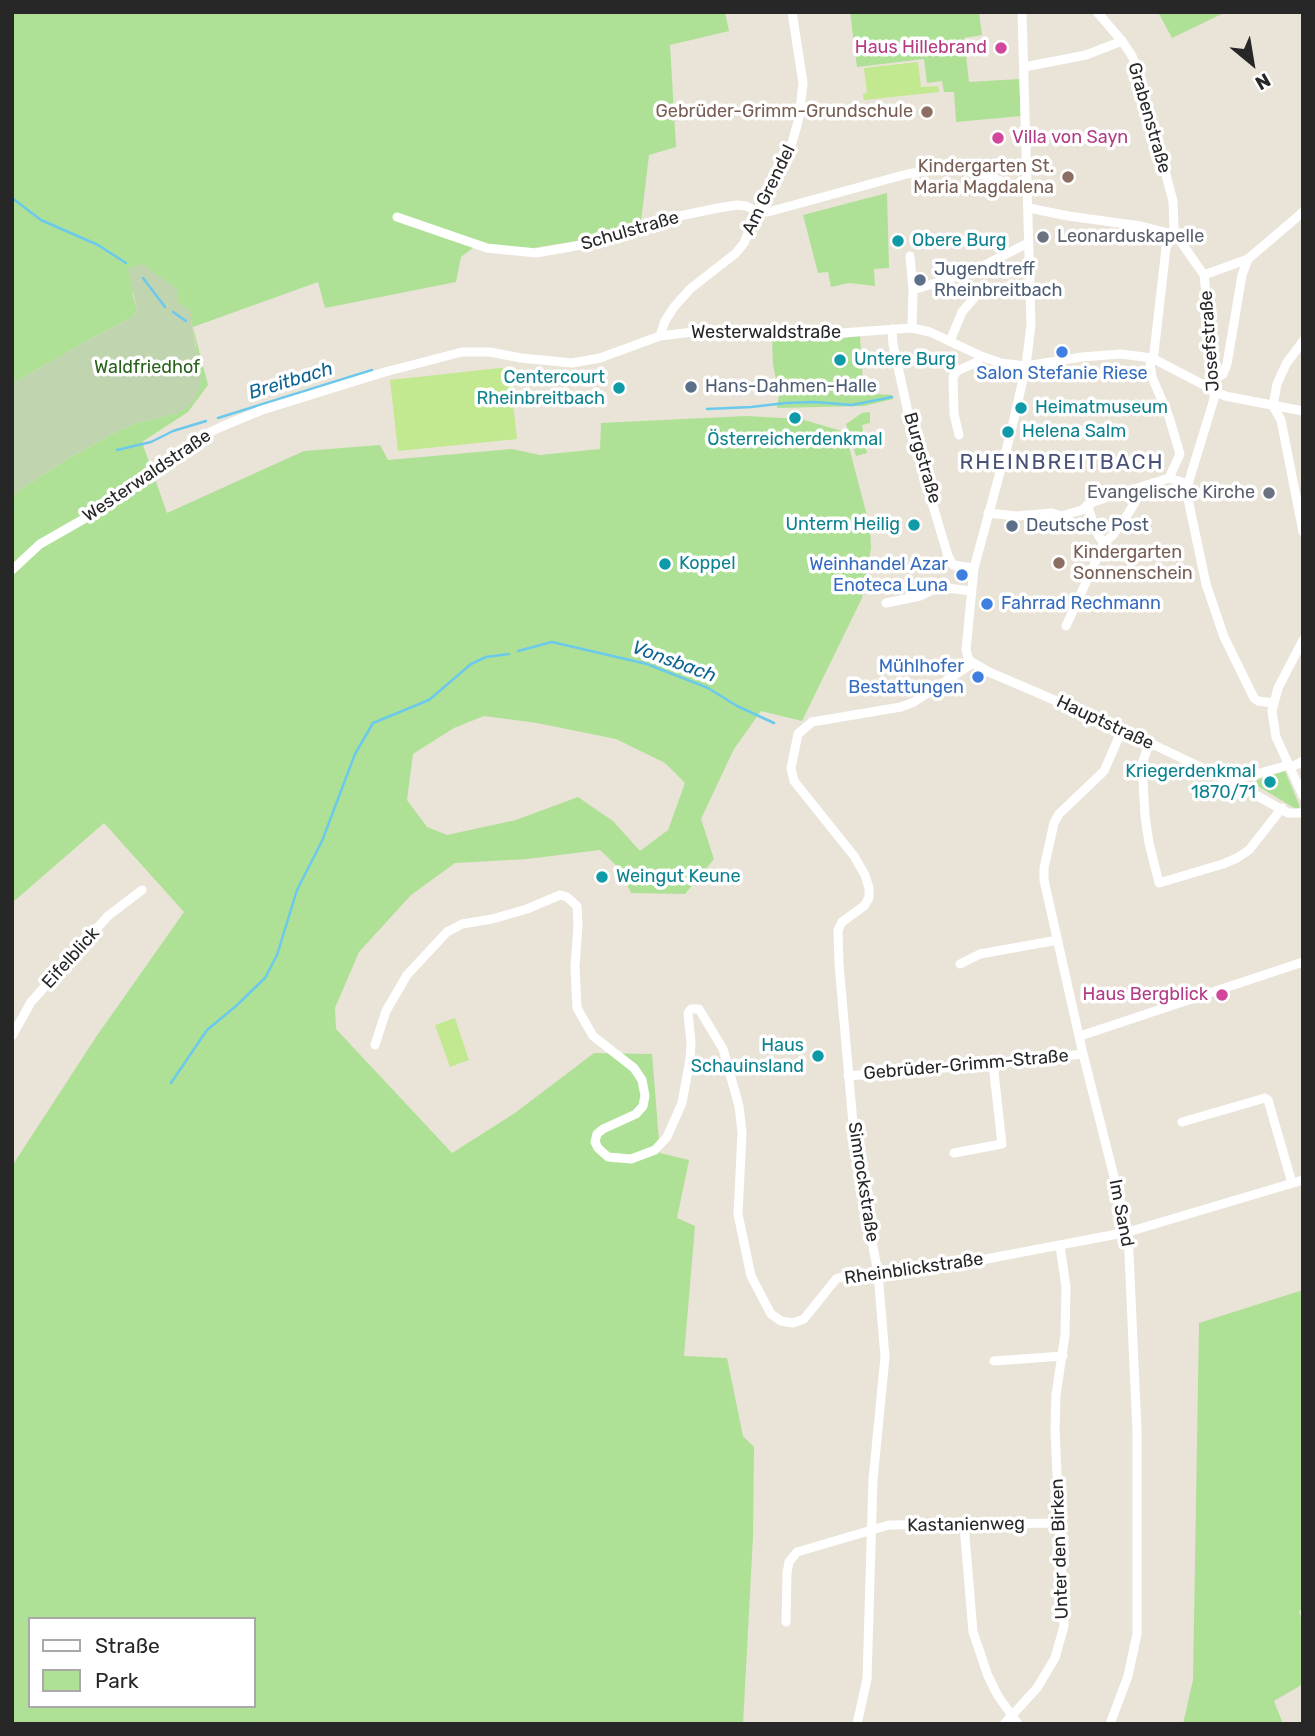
<!DOCTYPE html>
<meta charset="utf-8">
<style>
body{margin:0}
#map{position:relative;width:1315px;height:1736px;overflow:hidden;background:#eae3d8;font-family:Rubik,sans-serif}
canvas{display:block}
.frame{position:absolute;inset:0;border:14px solid #272727;pointer-events:none}
.legend{position:absolute;left:28px;top:1617px;width:228px;height:91px;box-sizing:border-box;background:#fff;border:2px solid #a9a9a9;margin:0;padding:9px 12px;list-style:none;font-size:21px;color:#272727}
.legend li{display:flex;align-items:center;gap:14px;height:35px}
.legend b{width:35px;border:2px solid #a9a9a9}
.north{position:absolute;left:1217px;top:28px;width:70px;height:70px;-webkit-text-stroke:5px #fff;paint-order:stroke;rotate:150deg;font-size:19px;font-weight:700;line-height:28px;text-align:center;color:#272727}
.north::after{content:'';display:block;margin:auto;width:24px;height:32px;background:#272727;clip-path:polygon(50% 0,100% 100%,50% 72%,0 100%)}
</style>
<div id="map">
<canvas width="1315" height="1736"></canvas>
<div class="frame"></div>
<ul class="legend">
<li><b style="height:9px;background:#fff"></b>Straße</li>
<li><b style="height:19px;background:#aee195"></b>Park</li>
</ul>
<div class="north">N</div>
</div>
<script>
const ctx = document.querySelector('canvas').getContext('2d');
ctx.lineJoin = 'round';
function paint(path, color) { ctx.fillStyle = color; ctx.fill(path, 'evenodd'); }
const toPath = rows => new Path2D(rows.map(r => 'M' + r).join(''));
function strokePath(path, color, width, dash) { ctx.strokeStyle = color; ctx.lineWidth = width; ctx.lineCap = dash ? 'butt' : 'round'; ctx.setLineDash(dash || []); ctx.stroke(path); }
function label(font, color, halo, rows, align = 'center') {
  ctx.font = font + ' Rubik,sans-serif'; ctx.lineWidth = 7; ctx.setLineDash([]); ctx.textBaseline = 'middle'; ctx.strokeStyle = halo; ctx.fillStyle = color; for (const [text, x, y, turn = 0] of rows) {
    ctx.save(); ctx.translate(x, y); ctx.rotate((+turn || 0) * Math.PI / 180); ctx.textAlign = isNaN(turn) ? turn : align; if (halo) ctx.strokeText(text, 0, 0); ctx.fillText(text, 0, 0); ctx.restore();
  }
}
paint(toPath([
 [12,12,725,12,729,31,670,45,676,147,649,155,641,222,595,238,533,248,478,244,461,257,456,282,325,308,318,282,193,327,208,385,188,412,142,442,167,513,304,451,380,445,388,460,512,449,540,455,600,449,601,423,746,416,801,419,845,432,870,527,871,548,862,598,802,721,761,711,734,749,701,819,714,859,685,894,631,893,620,869,600,850,527,859,455,863,411,895,359,952,335,1008,336,1029,452,1153,515,1113,594,1053,652,1054,660,1153,689,1160,677,1218,695,1226,684,1356,727,1358,743,1436,754,1447,753,1537,743,1724,12,1724,12,1166,96,1037,184,912,104,823,12,903,12,495,69,458,118,431,137,423,177,413,196,346,191,320,132,292,137,310,133,317,94,337,12,384],
 [484,716,537,723,616,739,665,763,685,783,668,830,640,851,613,821,578,797,516,820,447,835,427,827,407,800,413,754,454,728],
 [30,1619,254,1619,254,1706,30,1706],
 [850,12,979,12,982,35,964,38,969,82,1019,79,1021,116,956,122,954,92,944,92,942,81,927,83,924,59,857,67],
 [1158,12,1226,12,1172,38],
 [887,193,889,268,874,269,875,286,849,283,831,287,828,272,818,273,803,215],
 [860,336,863,385,874,394,892,395,893,399,864,406,777,408,779,395,773,365,772,340,837,339],
 [870,412,870,423,862,425,867,453,856,456,846,424,862,413],
 [1285,771,1300,807,1296,809,1256,785,1257,780],
 [1303,1290,1303,1609,1299,1611,1303,1624,1303,1684,1274,1701,1283,1724,1183,1724,1193,1680,1199,1323]
]), '#aee195');
paint(toPath([
 [138,265,144,265,178,290,178,302,192,312,191,320,201,378,199,391,189,407,177,413,137,423,118,431,69,458,12,495,12,384,94,337,133,317,137,310,128,269]
]), '#c1d4b0');
paint(toPath([
 [918,62,921,87,938,86,939,92,864,100,863,94,867,93,864,68],
 [509,367,517,439,398,451,390,380],
 [455,1018,469,1060,450,1067,435,1025]
]), '#c2e890');
strokePath(toPath([
 [12,198,41,220,98,245,126,263],
 [143,278,165,307],
 [173,312,186,321],
 [707,409,751,407,786,403,814,402,852,405,892,397],
 [218,418,372,370],
 [117,450,151,442,173,431,206,421],
 [12,507,13,506],
 [518,651,552,642,647,664,708,688,737,706,774,723],
 [171,1083,207,1030,236,1006,265,978,277,955,297,890,322,841,355,754,373,723,429,700,471,664,486,657,509,654],
 [245,1723,246,1724]
]), '#6bc9ec', 2.5);
strokePath(toPath([
 [1022,12,1031,325,1026,366,1011,432,974,568,966,650,968,657,970,661,989,672,1110,724,1234,783,1288,813,1303,813],
 [1097,12,1122,41,1132,56,1138,70,1173,201,1174,228,1166,248,1154,353,1150,364,1152,377,1169,417,1180,454,1169,478],
 [1024,67,1086,55,1122,41],
 [1029,208,1068,216,1141,226,1176,235,1204,275,1214,369,1214,399,1188,484,1188,499,1206,584,1224,637,1254,698,1258,701,1273,703],
 [397,217,487,248,536,253,593,243,650,222,718,208,737,205,746,206,757,211,768,212,907,174,931,170,961,170,984,175,1012,185,1026,186],
 [910,256,913,290,912,328],
 [1204,275,1248,259,1303,212],
 [913,290,971,272,1028,243],
 [892,329,893,344,916,449,948,556,953,565,974,568],
 [660,336,665,321,674,307,690,289,736,253,744,243,757,211,782,168,792,143,799,118,803,83,792,12],
 [950,341,962,312,974,298],
 [1214,380,1223,374,1227,364,1242,275,1248,259],
 [1273,406,1281,420,1303,532],
 [1273,406,1277,384,1286,364,1303,341],
 [959,435,954,414,953,377,957,371,977,362,981,356],
 [1087,505,1098,535,1104,543],
 [988,513,1016,516,1052,513,1061,516,1082,510,1093,502,1169,478,1188,484],
 [12,570,40,544,119,499,206,434,223,426,262,410,385,372,462,352,490,352,521,358,572,363,600,358,660,336,709,330,827,334,912,328,930,332,981,356,1001,363,1026,366,1082,357,1121,354,1152,358,1225,396,1303,411],
 [886,603,920,596,939,587,971,591],
 [1066,626,1104,543,1113,535,1128,514,1138,497,1138,489],
 [1303,640,1278,688,1272,711,1276,737,1303,796],
 [1149,743,1142,764,1145,816,1149,843,1159,883,1223,864,1237,858,1249,850,1282,808],
 [1290,768,1303,761],
 [1234,783,1238,779,1289,765],
 [960,964,980,954,1058,940],
 [12,1036,31,1002,108,916,142,890],
 [1080,1036,1303,962],
 [375,1045,386,1011,407,975,447,932,462,924,492,919,527,909,560,895,567,897,577,906,578,925,575,967,577,1008,593,1036,634,1068,642,1080,645,1096,643,1106,636,1114,603,1129,597,1134,595,1142,598,1148,608,1157,631,1159,655,1150,667,1137,682,1103,690,1059,691,1043,688,1013,691,1009,699,1009,723,1049,739,1106,742,1133,738,1214,751,1276,771,1314,781,1321,793,1323,804,1319,836,1279,848,1275,939,1268,1128,1232,1303,1180],
 [848,1076,993,1064,1083,1054],
 [1182,1122,1265,1098,1268,1100,1292,1183],
 [954,1153,1002,1144,993,1064],
 [994,1361,1063,1356],
 [964,1525,973,1632,988,1676,998,1696,1018,1724],
 [786,1622,787,1573,789,1562,797,1552,889,1525,1060,1523],
 [857,1724,867,1679,873,1480,885,1357,878,1273,856,1158,839,964,838,930,842,922,864,906,869,898,869,888,865,875,854,856,794,781,791,768,798,734,812,722,901,707,914,702,973,663],
 [1004,1724,1037,1688,1055,1658,1064,1626,1055,1430,1056,1395,1065,1335,1066,1287,1060,1246],
 [1110,1724,1128,1676,1137,1634,1137,1431,1128,1232,1083,1054,1044,880,1044,868,1054,823,1059,814,1104,771,1122,730]
]), '#fff', 9);
for (const [x, y, r, color] of [
 [1001,48,7,"#d1479c"],
 [927,112,7,"#8d6e63"],
 [998,138,7,"#d1479c"],
 [1068,177,7,"#8d6e63"],
 [1043,237,7,"#6b7280"],
 [898,241,7,"#0f9aa8"],
 [920,280,7,"#5c6f8a"],
 [1062,352,7,"#3f7fe0"],
 [840,360,7,"#0f9aa8"],
 [691,387,7,"#5c6f8a"],
 [619,388,7,"#0f9aa8"],
 [1021,408,7,"#0f9aa8"],
 [795,418,7,"#0f9aa8"],
 [1008,432,7,"#0f9aa8"],
 [1269,493,7,"#6b7280"],
 [914,525,7,"#0f9aa8"],
 [1012,526,7,"#5c6f8a"],
 [1059,563,7,"#8d6e63"],
 [665,564,7,"#0f9aa8"],
 [962,575,7,"#3f7fe0"],
 [987,604,7,"#3f7fe0"],
 [978,677,7,"#3f7fe0"],
 [1270,782,7,"#0f9aa8"],
 [602,877,7,"#0f9aa8"],
 [1222,995,7,"#d1479c"],
 [818,1056,7,"#0f9aa8"]
]) { const dot = new Path2D(); dot.arc(x, y, r, 0, 2 * Math.PI); ctx.fillStyle = color; ctx.fill(dot); strokePath(dot, '#fff', 2.5); }
label('18px', '#b23c85', '#fff', [
 ["Haus Hillebrand",987,48],
 ["Villa von Sayn",1012,138,"left"],
 ["Haus Bergblick",1208,995]
], 'right');
label('18px', '#785e54', '#fff', [
 ["Gebrüder-Grimm-Grundschule",913,112],
 ["Kindergarten St.",1054,167],
 ["Maria Magdalena",1054,188],
 ["Kindergarten",1073,553,"left"],
 ["Sonnenschein",1073,574,"left"]
], 'right');
label('18px', '#272727', '#fff', [
 ["Grabenstraße",1149,118,74],
 ["Am Grendel",769,190,-64],
 ["Schulstraße",630,231,-16],
 ["Westerwaldstraße",766,333],
 ["Josefstraße",1210,341,-94],
 ["Burgstraße",922,458,74],
 ["Westerwaldstraße",147,476,-34],
 ["Hauptstraße",1105,723,25],
 ["Eifelblick",71,958,-48],
 ["Gebrüder-Grimm-Straße",966,1065,-5],
 ["Simrockstraße",863,1182,81],
 ["Im Sand",1121,1213,79],
 ["Rheinblickstraße",914,1269,-8],
 ["Kastanienweg",966,1525,-1],
 ["Unter den Birken",1060,1549,-92]
]);
label('18px', '#5b616d', '#fff', [
 ["Leonarduskapelle",1057,237],
 ["Evangelische Kirche",1255,493,"right"]
], 'left');
label('18px', '#0d838f', '#fff', [
 ["Obere Burg",912,241],
 ["Untere Burg",854,360],
 ["Centercourt",605,378,"right"],
 ["Rheinbreitbach",605,399,"right"],
 ["Heimatmuseum",1035,408],
 ["Helena Salm",1022,432],
 ["Österreicherdenkmal",795,440,"center"],
 ["Unterm Heilig",900,525,"right"],
 ["Koppel",679,564],
 ["Kriegerdenkmal",1256,772,"right"],
 ["1870/71",1256,793,"right"],
 ["Weingut Keune",616,877],
 ["Haus",804,1046,"right"],
 ["Schauinsland",804,1067,"right"]
], 'left');
label('18px', '#4e5e75', '#fff', [
 ["Jugendtreff",934,270],
 ["Rheinbreitbach",934,291],
 ["Hans-Dahmen-Halle",705,387],
 ["Deutsche Post",1026,526]
], 'left');
label('18px', '#28621a', '#fff', [
 ["Waldfriedhof",147,368]
]);
label('18px', '#366cbe', '#fff', [
 ["Salon Stefanie Riese",1062,374,"center"],
 ["Weinhandel Azar",948,565],
 ["Enoteca Luna",948,586],
 ["Fahrrad Rechmann",1001,604,"left"],
 ["Mühlhofer",964,667],
 ["Bestattungen",964,688]
], 'right');
label('italic 19px', '#0e6594', '#fff', [
 ["Breitbach",291,381,-17],
 ["Vonsbach",674,662,20]
]);
ctx.letterSpacing = '2px';
label('21px', '#495177', '#fff', [
 ["RHEINBREITBACH",1062,463]
]);
ctx.letterSpacing = '0px';
</script>
